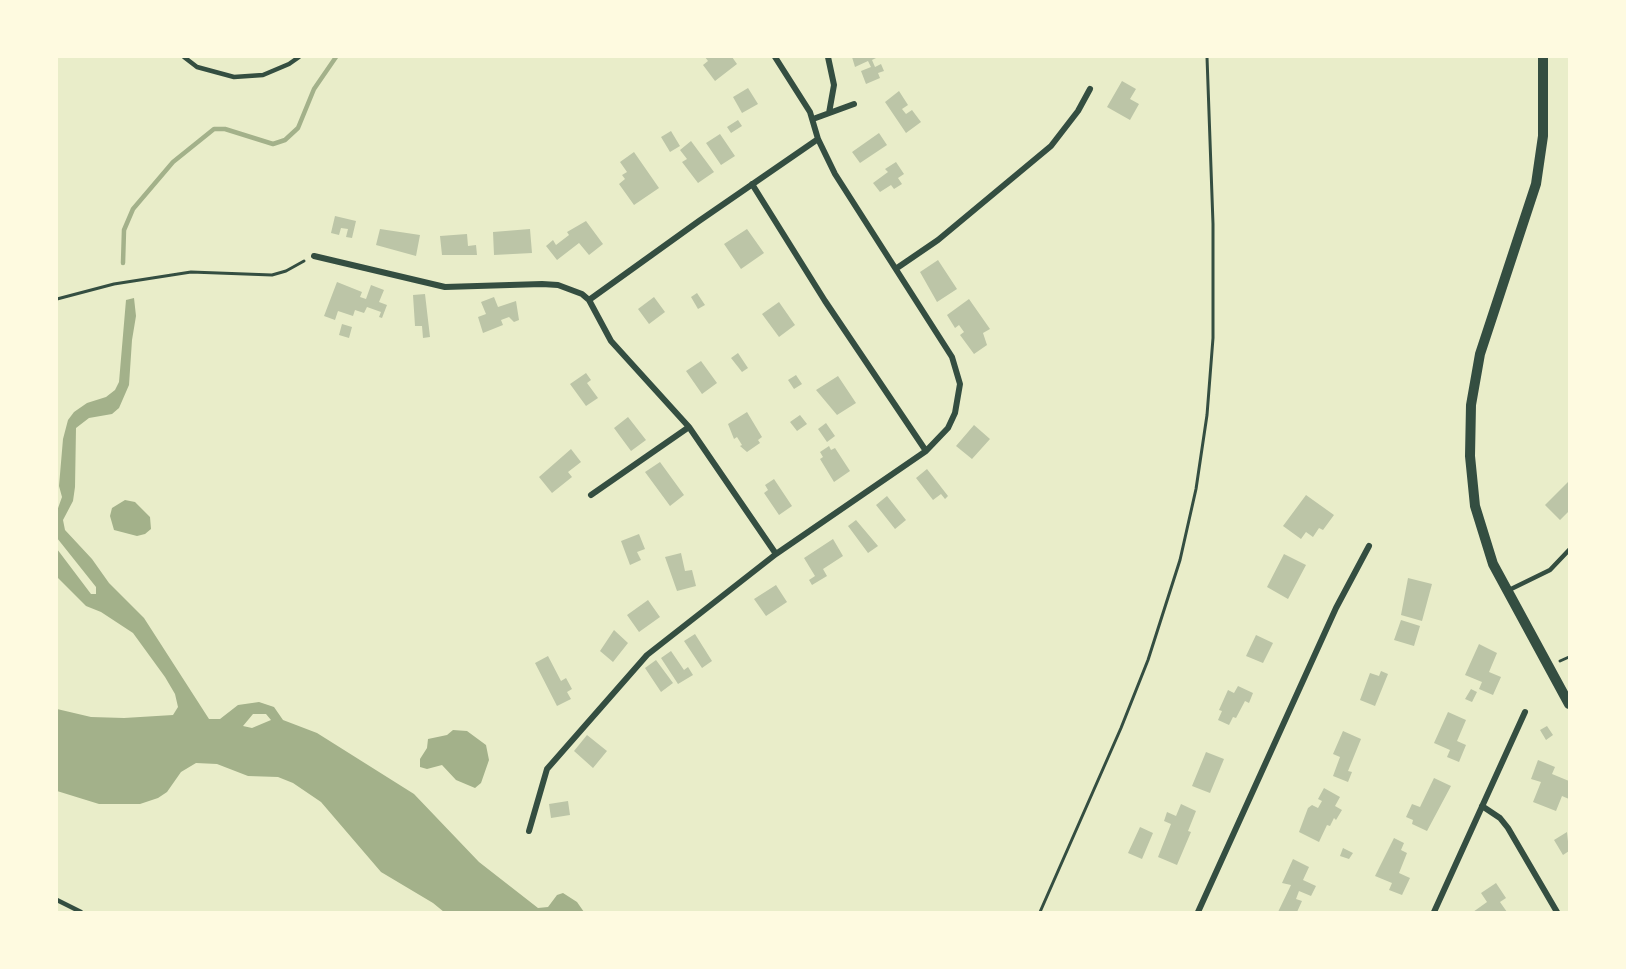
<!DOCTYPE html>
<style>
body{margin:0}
#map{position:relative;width:1626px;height:969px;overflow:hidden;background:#e9edc9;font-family:Roboto,sans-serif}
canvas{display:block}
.frame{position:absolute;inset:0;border:58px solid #fefae0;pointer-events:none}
</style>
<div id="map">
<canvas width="1626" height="969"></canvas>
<div class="frame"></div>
</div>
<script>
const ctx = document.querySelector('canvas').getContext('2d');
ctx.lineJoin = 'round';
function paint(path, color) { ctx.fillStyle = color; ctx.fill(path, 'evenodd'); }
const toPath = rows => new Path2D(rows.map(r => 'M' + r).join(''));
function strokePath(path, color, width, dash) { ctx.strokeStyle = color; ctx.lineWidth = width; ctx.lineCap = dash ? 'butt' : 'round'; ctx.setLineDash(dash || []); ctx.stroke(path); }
paint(toPath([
 [134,298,136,316,132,340,129,385,119,408,112,414,89,418,76,428,75,487,73,501,63,520,65,530,92,559,109,583,144,618,209,719,220,719,238,705,259,702,274,707,283,720,317,733,414,794,479,862,538,908,548,907,557,895,563,893,577,902,584,912,444,912,433,903,381,872,321,802,293,783,278,777,248,776,217,764,196,763,181,772,167,792,158,798,140,804,99,804,57,791,57,709,91,717,124,718,173,715,178,707,175,694,165,677,133,633,101,612,86,606,57,577,57,549,91,594,96,594,96,587,57,538,57,511,62,497,59,486,63,439,68,420,74,412,87,403,106,397,115,390,119,382,126,300],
 [253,714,266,714,271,720,252,728,243,726],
 [125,500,135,502,150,517,151,529,145,534,137,536,114,530,110,516,112,508],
 [453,730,467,731,486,745,489,760,481,783,475,788,456,780,442,765,427,769,420,767,420,759,427,748,428,739,447,735]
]), '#a3b18a');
strokePath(toPath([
 [123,263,124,230,133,209,173,162,214,129,225,129,273,144,285,140,298,128,314,89,336,57]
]), '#a3b18a', 4.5);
paint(toPath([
 [705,57,732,57,737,64,715,81,703,65,708,61],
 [852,57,878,57,872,60,875,67,881,64,884,71,878,73,880,78,866,84,861,71,871,67,868,61,855,67],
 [1122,81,1136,89,1130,99,1139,104,1130,120,1107,107],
 [748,88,758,104,742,113,733,97],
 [899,91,908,105,902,109,906,114,912,110,921,122,906,133,885,102],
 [738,120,742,126,731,133,727,127],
 [671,131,680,146,670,152,661,137],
 [879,133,887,145,860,163,852,152],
 [720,134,735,156,721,165,706,143],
 [691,141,714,172,698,183,682,162,687,159,680,150],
 [634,152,659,188,634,205,619,184,625,179,622,175,627,172,620,162],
 [896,162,904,174,898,178,902,184,894,189,891,185,880,192,873,183,888,172,885,169],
 [335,216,356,221,352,238,346,237,348,229,341,228,339,235,331,233],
 [586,221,603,244,589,255,579,243,557,260,546,246,553,240,556,245,569,235,567,232],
 [380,229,420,235,416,256,376,245],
 [530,229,532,253,494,255,493,232],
 [747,229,764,253,741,269,724,244],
 [467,234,468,246,476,245,477,255,442,255,440,236],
 [938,260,957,289,937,302,920,272],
 [337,282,362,292,360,297,366,299,371,285,384,290,379,302,387,305,382,318,379,317,381,312,367,307,364,313,355,310,353,316,338,311,335,320,324,316],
 [697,293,705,305,698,309,691,297],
 [425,294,430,337,423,338,422,326,415,326,413,295],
 [494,297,498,307,516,301,519,320,514,322,509,317,501,320,503,325,483,333,478,317,486,314,481,302],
 [654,297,665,312,649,324,638,309],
 [969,299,990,329,983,333,987,345,974,354,960,335,964,332,959,325,955,328,947,315],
 [779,302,795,325,779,337,762,314],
 [342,324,352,327,349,338,339,335],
 [738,353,748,368,742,372,731,358],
 [701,361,717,383,702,394,686,371],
 [586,373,591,380,587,383,598,398,586,406,570,384],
 [796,375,802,384,794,389,788,380],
 [838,376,856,403,837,415,816,390],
 [747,412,762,437,758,440,760,443,747,452,740,446,742,445,737,437,734,439,728,424],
 [800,415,807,424,797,431,790,422],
 [628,417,646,440,631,451,614,428],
 [826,423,835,436,827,442,818,429],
 [974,425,990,439,972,459,956,446],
 [829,446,831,450,835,448,850,471,834,482,820,459,823,457,820,452],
 [571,449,581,462,568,472,572,477,552,493,539,477],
 [660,462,684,495,670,506,645,472],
 [927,469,948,496,945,499,941,494,933,500,916,478],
 [774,479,792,506,779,515,764,493,768,490,765,485],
 [1569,481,1569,511,1560,520,1545,505],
 [1306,495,1334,515,1323,530,1319,528,1313,537,1306,532,1301,539,1283,526],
 [887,496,906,520,895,529,876,505],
 [856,520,878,546,868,553,848,526],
 [639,534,645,549,637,552,641,560,630,565,621,541],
 [833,539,843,556,823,569,827,576,812,585,809,580,815,576,804,558],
 [681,553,685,571,692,570,696,586,677,591,665,557],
 [1284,554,1306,565,1288,599,1267,587],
 [1408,578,1432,584,1422,621,1401,615],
 [776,585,787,602,766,616,754,599],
 [648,600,660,617,639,632,627,615],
 [1401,620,1420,626,1414,646,1394,640],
 [614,630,628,643,613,662,600,651],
 [695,634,712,661,702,668,684,641],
 [1256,635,1273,643,1263,663,1246,656],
 [1479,644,1497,653,1489,672,1501,677,1493,695,1479,689,1482,682,1465,675],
 [671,651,684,670,688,667,693,675,678,684,661,658],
 [548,656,561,681,566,678,572,689,567,692,571,699,557,706,535,663],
 [656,660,673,683,661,692,645,668],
 [1381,671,1388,674,1375,706,1360,700,1370,673,1379,676],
 [1238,686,1253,693,1249,703,1245,701,1236,718,1233,717,1229,725,1218,720,1222,711,1219,710,1228,690,1234,693],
 [1471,689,1477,692,1472,702,1465,699],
 [1448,712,1466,720,1457,741,1466,745,1459,762,1447,757,1450,750,1434,743],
 [1547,726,1553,735,1546,740,1540,730],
 [1343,731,1361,739,1348,771,1352,772,1348,782,1333,776,1340,757,1333,754],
 [587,735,607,751,593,768,574,751],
 [1206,752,1224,759,1210,793,1192,786],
 [1538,760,1555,767,1552,774,1569,781,1569,799,1562,796,1556,811,1533,802,1541,782,1531,779],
 [1434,778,1451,786,1427,831,1412,824,1413,820,1406,817,1412,804,1420,807],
 [1324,788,1340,797,1335,806,1342,810,1336,820,1334,818,1330,826,1327,825,1319,842,1299,832,1308,808,1312,805,1318,808,1322,801,1318,799],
 [568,801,570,815,551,818,549,804],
 [1181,804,1196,811,1188,831,1191,832,1177,865,1158,857,1171,824,1164,821,1167,812,1176,816],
 [1140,827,1153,833,1142,859,1128,853],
 [1567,832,1569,851,1563,855,1554,840],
 [1394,838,1404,843,1401,850,1407,853,1399,873,1410,878,1402,895,1389,890,1392,883,1375,876],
 [1343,848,1353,853,1349,859,1340,856],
 [1293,859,1309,867,1303,880,1316,886,1311,896,1299,891,1296,899,1302,901,1297,912,1278,912,1291,885,1282,883],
 [1496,883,1506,898,1500,902,1507,912,1473,912,1487,902,1481,893]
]), '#bcc5a7');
strokePath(toPath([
 [57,299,114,284,191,272,272,275,286,271,304,261],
 [1560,661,1569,657],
 [1040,912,1121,728,1148,660,1180,560,1196,489,1207,415,1213,338,1213,224,1207,57]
]), '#344e41', 3);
strokePath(toPath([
 [184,57,197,67,234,77,263,75,289,64,299,57],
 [1507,591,1550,570,1569,550],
 [57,900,81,912]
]), '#344e41', 4.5);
strokePath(toPath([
 [828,57,834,85,829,113],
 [813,119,854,104],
 [752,184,825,301,926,451],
 [314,256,445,287,542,284,558,285,582,294,589,300,611,341,689,427,776,554],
 [897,268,938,240,1051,146,1078,111,1090,89],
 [589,300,699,221,818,139],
 [591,495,689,427],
 [1482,806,1500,818,1508,828,1557,912],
 [529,831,547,769,647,655,776,554,926,451,948,428,955,413,960,384,952,357,835,174,818,139,810,112,775,57],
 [1198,912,1336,608,1369,546],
 [1434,912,1525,712]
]), '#344e41', 6);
strokePath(toPath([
 [1543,57,1543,136,1536,184,1480,354,1471,405,1470,456,1475,506,1493,564,1569,704]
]), '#344e41', 10);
</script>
